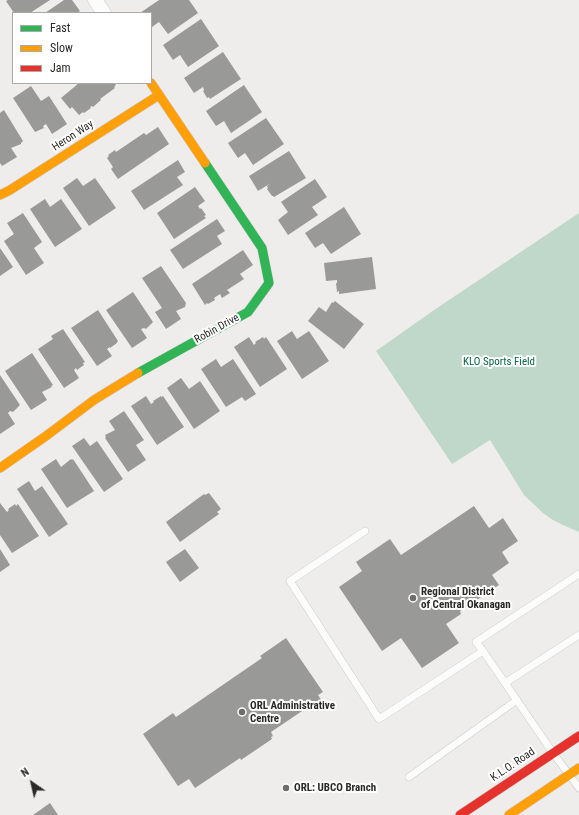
<!DOCTYPE html>
<style>
body{margin:0}
#map{position:relative;width:579px;height:815px;overflow:hidden;background:#eeedeb;font-family:"Roboto Condensed",sans-serif}
canvas{display:block}
.legend{position:absolute;left:12px;top:12px;width:140px;height:72px;box-sizing:border-box;background:#fff;border:1px solid #aaa9a9;margin:0;padding:5px 7px;list-style:none;font-size:12px;color:#2a2928}
.legend li{display:flex;align-items:center;gap:8px;height:20px}
.legend b{width:20px;border:1px solid #aaa9a9}
.north{position:absolute;left:12px;top:763px;width:40px;height:40px;-webkit-text-stroke:3px #fff;paint-order:stroke;rotate:326deg;font-size:11px;font-weight:700;line-height:16px;text-align:center;color:#2a2928}
.north::after{content:'';display:block;margin:auto;width:14px;height:18px;background:#2a2928;clip-path:polygon(50% 0,100% 100%,50% 72%,0 100%)}
</style>
<div id="map">
<canvas width="579" height="815"></canvas>
<ul class="legend">
<li><b style="height:5px;background:#30b455"></b>Fast</li>
<li><b style="height:5px;background:#ff9f0a"></b>Slow</li>
<li><b style="height:5px;background:#e5322d"></b>Jam</li>
</ul>
<div class="north">N</div>
</div>
<script>
const ctx = document.querySelector('canvas').getContext('2d');
ctx.lineJoin = 'round';
function paint(path, color) { ctx.fillStyle = color; ctx.fill(path, 'evenodd'); }
const toPath = rows => new Path2D(rows.map(r => 'M' + r).join(''));
function strokePath(path, color, width, dash) { ctx.strokeStyle = color; ctx.lineWidth = width; ctx.lineCap = dash ? 'butt' : 'round'; ctx.setLineDash(dash || []); ctx.stroke(path); }
function label(font, color, halo, rows, align = 'center') {
  ctx.font = font + ' "Roboto Condensed",sans-serif'; ctx.lineWidth = 4; ctx.setLineDash([]); ctx.textBaseline = 'middle'; ctx.strokeStyle = halo; ctx.fillStyle = color; for (const [text, x, y, turn = 0] of rows) {
    ctx.save(); ctx.translate(x, y); ctx.rotate((+turn || 0) * Math.PI / 180); ctx.textAlign = isNaN(turn) ? turn : align; if (halo) ctx.strokeText(text, 0, 0); ctx.fillText(text, 0, 0); ctx.restore();
  }
}
paint(toPath([
 [579,213,579,532,563,525,553,520,543,513,524,495,490,440,452,464,376,351,434,310]
]), '#c0d8c9');
paint(toPath([
 [8,0,50,0,30,13,14,13,6,1],
 [64,0,72,0,80,11,77,13,45,13],
 [159,0,189,0,198,13,168,34,159,22,152,27,151,13,140,13],
 [201,19,219,46,188,67,180,55,173,60,163,45],
 [223,52,241,79,210,99,209,97,207,98,203,91,204,90,203,87,194,93,184,78],
 [79,83,114,83,116,85,114,87,115,88,100,99,101,100,93,107,92,106,90,107,91,108,84,113,83,112,79,115,72,107,70,109,61,98],
 [244,85,262,112,231,133,224,121,216,126,206,111],
 [31,86,41,101,49,96,67,124,52,134,46,124,43,126,44,128,35,132,13,98],
 [4,110,23,141,21,143,21,144,11,148,17,157,2,166,0,163,0,113],
 [266,118,284,144,253,165,245,153,238,158,228,143],
 [158,127,169,144,118,179,111,169,113,167,107,158,109,156,108,155,115,150,116,152,144,133,146,135],
 [289,151,306,178,274,197,273,196,272,196,267,189,268,188,267,186,271,183,258,191,249,176],
 [178,160,185,172,177,177,183,185,144,210,131,191],
 [77,178,83,186,95,178,116,208,89,226,63,188],
 [315,179,327,197,312,207,318,215,288,235,278,220,288,212,281,202],
 [195,187,205,201,198,206,200,209,201,208,206,215,204,216,206,218,174,239,157,213],
 [45,199,50,207,61,199,82,229,55,247,30,209],
 [344,207,361,234,331,254,323,243,315,248,305,233],
 [23,213,42,242,34,248,44,263,26,275,4,241,14,234,7,223],
 [217,219,225,231,217,236,222,244,183,269,170,250],
 [0,248,13,267,0,276],
 [243,250,253,265,240,274,244,279,227,290,230,293,222,298,220,294,214,298,215,300,208,304,207,303,205,305,192,284],
 [372,257,376,289,339,294,339,291,337,292,336,283,337,283,337,280,326,281,324,263],
 [161,266,186,303,185,307,176,311,181,319,166,329,155,312,162,308,142,278],
 [133,292,153,322,146,329,144,328,141,329,147,338,132,348,106,310],
 [335,301,364,324,344,349,308,321,319,307,326,312,332,302,333,303],
 [98,310,118,341,117,342,117,343,110,348,110,347,107,349,112,356,97,366,71,328],
 [63,329,85,362,83,363,84,365,77,370,76,368,74,370,79,378,64,388,38,349,53,339,51,336],
 [292,331,297,339,309,331,329,361,302,379,277,341],
 [249,337,254,345,256,343,255,342,263,337,264,339,266,337,287,369,260,387,234,347],
 [32,353,53,385,51,386,52,387,42,392,47,400,31,410,5,371],
 [216,359,221,367,233,359,256,394,245,401,242,397,226,407,201,369],
 [0,375,20,405,13,412,10,411,8,413,15,424,0,434],
 [181,378,189,389,200,381,220,411,194,429,167,388],
 [146,396,151,404,154,402,153,401,161,396,161,397,163,396,184,427,157,445,131,406],
 [124,411,144,440,136,445,146,460,128,472,105,438,106,437,105,435,115,430,109,421],
 [84,438,90,446,97,441,123,479,104,492,72,446],
 [56,459,61,467,71,459,72,460,73,459,94,491,67,508,41,469],
 [29,481,35,491,42,486,68,524,49,537,17,489],
 [209,493,221,509,217,512,219,514,180,542,166,522,204,494,205,495],
 [0,503,7,512,9,510,8,509,15,504,16,506,18,504,39,536,12,553,0,535],
 [474,506,489,528,503,518,518,541,502,552,509,563,492,575,499,585,460,611,461,614,446,624,459,643,422,668,401,638,382,651,339,587,362,571,356,562,390,539,401,555],
 [0,549,10,565,0,572],
 [185,549,199,568,180,582,166,562],
 [286,638,323,692,318,695,324,704,315,710,311,705,271,732,273,736,271,737,272,739,241,760,240,758,195,788,189,779,178,786,143,734,173,713,176,717,262,658,260,656],
 [50,803,58,815,33,815]
]), '#999998');
const lane = toPath([
 [365,531,290,581,379,719,483,651,553,753,579,788],
 [483,651,476,642,579,574],
 [505,683,579,635],
 [409,777,517,700]
]);
const street = toPath([
 [95,0,104,13]
]);
const fast = toPath([
 [138,373,248,312,269,283,262,248,205,163]
]);
const slow = toPath([
 [151,83,205,163],
 [0,195,10,190,159,95],
 [0,468,46,436,94,400,138,373],
 [509,815,579,768]
]);
const jam = toPath([
 [460,815,579,736]
]);
strokePath(lane, '#cacac9', 8);
strokePath(street, '#cacac9', 15);
strokePath(fast, '#cacac9', 10);
strokePath(slow, '#cacac9', 10);
strokePath(jam, '#cacac9', 10);
strokePath(lane, '#fcfcfc', 7);
strokePath(street, '#fcfcfc', 14);
strokePath(fast, '#30b455', 9);
strokePath(slow, '#ff9f0a', 9);
strokePath(jam, '#e5322d', 9);
for (const [x, y, r, color] of [
 [413,598,4,"#6f6e6c"],
 [242,712,4,"#6f6e6c"],
 [286,788,4,"#6f6e6c"]
]) { const dot = new Path2D(); dot.arc(x, y, r, 0, 2 * Math.PI); ctx.fillStyle = color; ctx.fill(dot); strokePath(dot, '#fff', 1.5); }
label('11px', '#2a2928', '#fff', [
 ["Heron Way",73,136,-33],
 ["Robin Drive",217,329,-29],
 ["K.L.O. Road",513,765,-34]
]);
label('11px', '#086744', '#fff', [
 ["KLO Sports Field",499,362]
]);
label('bold 11px', '#2a2928', '#fff', [
 ["Regional District",421,592],
 ["of Central Okanagan",421,605],
 ["ORL Administrative",250,706],
 ["Centre",250,719],
 ["ORL: UBCO Branch",294,788]
], 'left');
</script>
